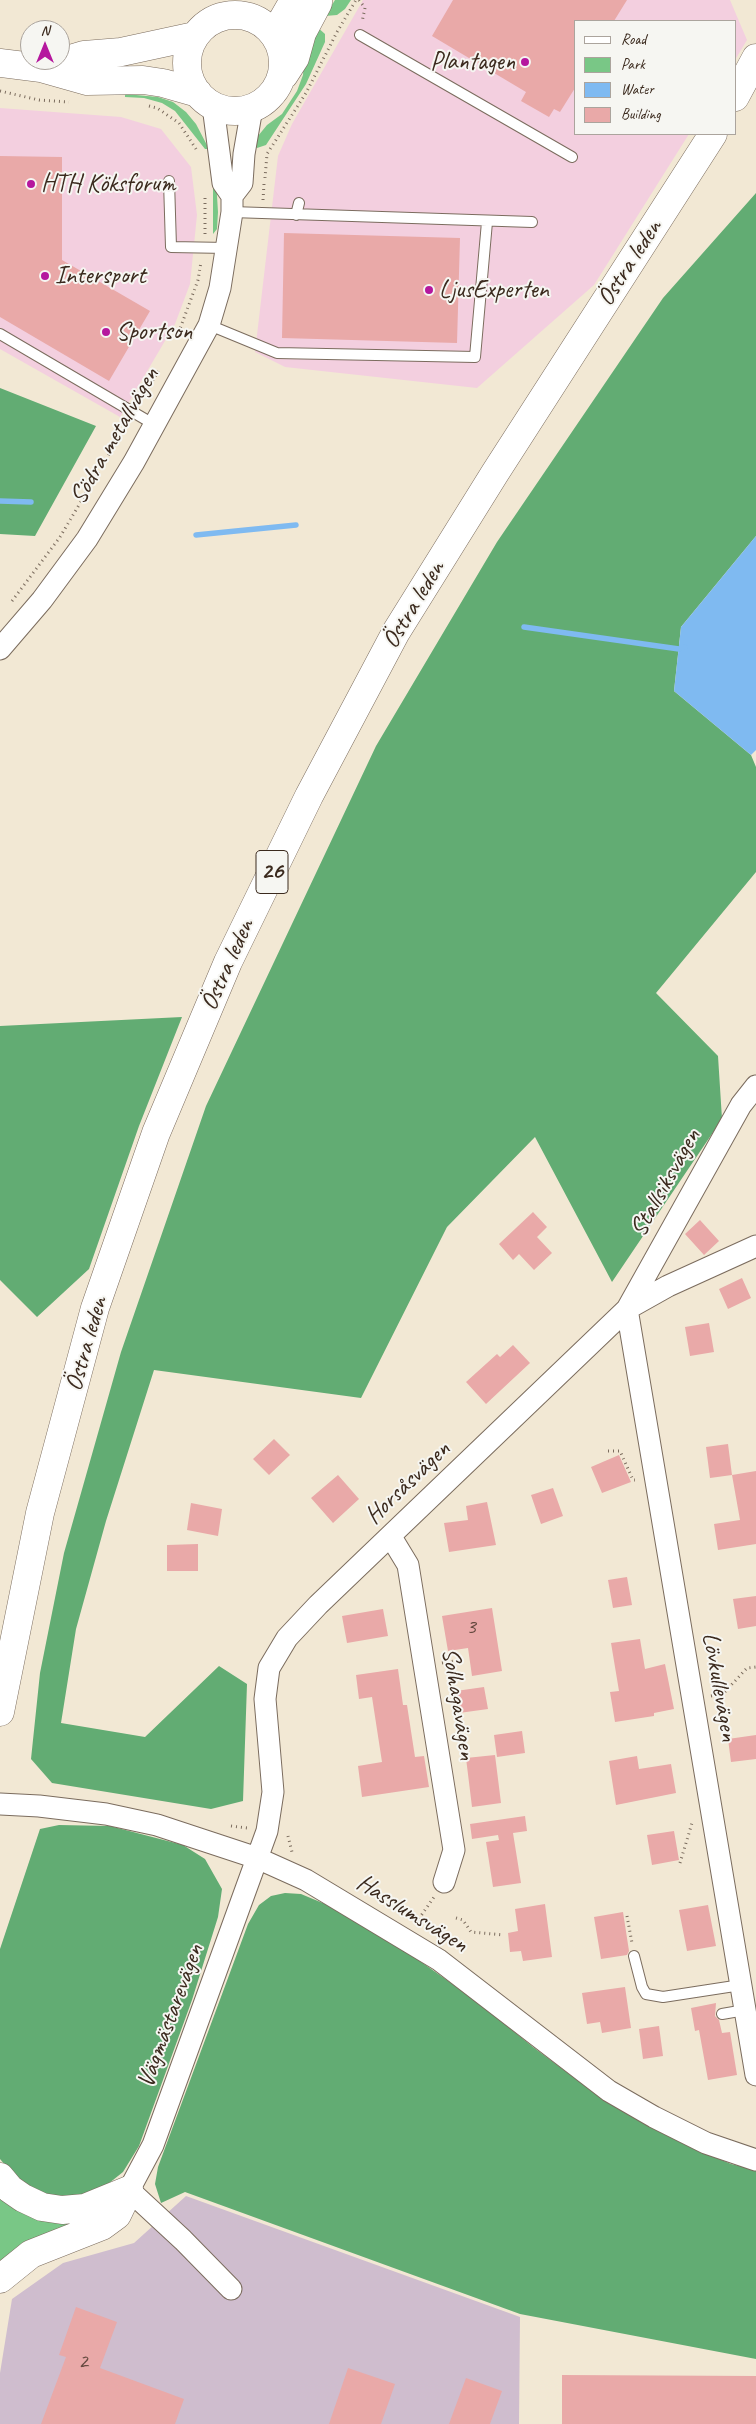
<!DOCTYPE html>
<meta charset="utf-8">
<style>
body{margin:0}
#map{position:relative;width:756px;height:2424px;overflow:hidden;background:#f2e8d4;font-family:Caveat,sans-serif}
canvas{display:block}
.legend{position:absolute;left:574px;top:20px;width:162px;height:115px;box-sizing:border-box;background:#f6f6f2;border:1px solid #aba49d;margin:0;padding:6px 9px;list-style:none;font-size:15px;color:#3b2a1e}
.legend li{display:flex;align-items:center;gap:10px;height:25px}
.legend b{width:25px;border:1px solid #aba49d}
.north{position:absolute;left:20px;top:20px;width:50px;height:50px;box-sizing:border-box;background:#f6f6f2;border:1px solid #aba49d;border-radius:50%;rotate:0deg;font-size:14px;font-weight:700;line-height:20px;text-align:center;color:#3b2a1e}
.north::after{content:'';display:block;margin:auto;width:18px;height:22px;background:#b5179e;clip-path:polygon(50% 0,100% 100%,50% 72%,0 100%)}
</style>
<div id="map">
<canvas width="756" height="2424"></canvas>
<ul class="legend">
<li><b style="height:6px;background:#fff"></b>Road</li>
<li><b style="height:14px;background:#79c786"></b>Park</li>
<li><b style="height:14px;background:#7fbaf1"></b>Water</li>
<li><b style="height:14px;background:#e9a9a8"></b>Building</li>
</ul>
<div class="north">N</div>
</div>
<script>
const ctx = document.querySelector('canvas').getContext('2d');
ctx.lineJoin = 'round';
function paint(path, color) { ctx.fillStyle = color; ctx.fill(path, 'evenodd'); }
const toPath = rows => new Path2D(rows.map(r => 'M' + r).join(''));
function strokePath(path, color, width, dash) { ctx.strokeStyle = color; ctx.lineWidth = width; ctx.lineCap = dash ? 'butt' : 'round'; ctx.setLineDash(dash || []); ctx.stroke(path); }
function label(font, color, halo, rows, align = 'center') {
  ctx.font = font + ' Caveat,sans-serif'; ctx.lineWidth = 4; ctx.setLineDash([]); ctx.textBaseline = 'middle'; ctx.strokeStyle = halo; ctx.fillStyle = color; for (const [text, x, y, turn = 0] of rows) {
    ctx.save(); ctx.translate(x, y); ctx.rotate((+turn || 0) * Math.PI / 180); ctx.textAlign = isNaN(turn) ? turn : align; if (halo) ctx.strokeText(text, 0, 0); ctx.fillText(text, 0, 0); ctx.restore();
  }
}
paint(toPath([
 [363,0,730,0,747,40,735,60,735,21,575,21,575,134,689,134,594,285,477,388,285,367,255,352,278,156,292,124],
 [0,108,121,117,161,129,191,167,197,215,190,284,175,324,120,417,0,349]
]), '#f3cfdf');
paint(toPath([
 [186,2196,520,2317,519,2424,0,2424,0,2373,12,2299,63,2263,134,2243]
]), '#cfbdce');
paint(toPath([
 [335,0,351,0,345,9,337,15,325,16],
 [316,26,325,34,325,42,306,84,266,145,257,148,254,145,258,136,267,125,282,114,297,91,303,75,304,59],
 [125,94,158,97,173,102,186,112,196,124,209,149,205,149,175,111,162,103,144,98,125,97],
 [213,179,216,180,218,212,217,229,213,234],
 [0,2192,91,2214,0,2266]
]), '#79c786');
paint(toPath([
 [756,193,756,536,681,627,674,691,751,755,756,767,756,872,656,993,718,1056,722,1119,612,1282,535,1137,447,1227,361,1398,154,1370,106,1521,76,1629,61,1723,145,1737,219,1666,247,1684,243,1801,211,1809,52,1783,31,1759,40,1673,64,1553,121,1352,206,1106,376,746,497,542,663,298],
 [0,388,96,426,35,536,0,534],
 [182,1017,139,1126,89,1269,37,1317,0,1280,0,1026],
 [59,1825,110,1826,183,1845,205,1859,222,1889,218,1917,192,2000,139,2146,123,2172,103,2188,81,2198,59,2200,21,2184,0,2159,0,1949,40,1829],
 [285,1893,301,1894,325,1904,393,1942,475,2000,533,2047,592,2091,638,2120,682,2143,731,2164,756,2170,756,2359,520,2314,185,2192,161,2203,155,2184,158,2167,248,1924,259,1905,271,1896]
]), '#62ac73');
paint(toPath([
 [756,536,756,750,751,755,674,691,681,627]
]), '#7fbaf1');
strokePath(toPath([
 [0,501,31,502],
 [196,535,296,525],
 [524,627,679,649,685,647]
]), '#7fbaf1', 5.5);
paint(toPath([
 [453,0,627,0,614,21,575,21,575,88,560,112,554,109,549,117,521,101,526,92,432,36],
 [0,156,62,157,62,260,150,311,109,381,0,317],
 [284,233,460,238,457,343,282,338],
 [533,1212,547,1227,537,1237,552,1253,534,1270,519,1254,513,1260,499,1244],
 [700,1220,719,1241,704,1255,685,1234],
 [742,1278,751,1298,728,1309,719,1289],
 [709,1323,714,1352,690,1356,685,1327],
 [513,1345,530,1363,486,1404,466,1382,497,1354,500,1357],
 [274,1439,290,1455,269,1475,253,1459],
 [728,1444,732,1475,710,1478,706,1447],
 [619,1455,631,1482,602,1493,591,1467],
 [756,1471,756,1544,718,1550,714,1524,740,1520,732,1475],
 [338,1475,359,1499,333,1523,311,1498],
 [553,1488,563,1516,541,1524,531,1495],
 [487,1502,496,1545,449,1552,444,1523,468,1520,466,1506],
 [191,1503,222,1509,218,1536,187,1530],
 [198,1544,198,1571,167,1571,167,1545],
 [627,1577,632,1605,613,1608,608,1580],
 [756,1596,756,1626,738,1629,733,1599],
 [492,1608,502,1671,472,1676,468,1648,448,1651,442,1616],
 [383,1609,388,1636,347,1643,342,1616],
 [640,1639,645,1669,665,1664,674,1709,654,1713,654,1716,615,1722,610,1692,619,1691,611,1643],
 [398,1669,403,1705,407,1705,415,1757,424,1756,429,1787,362,1797,358,1766,382,1762,372,1697,359,1699,356,1675],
 [484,1687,488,1709,459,1713,456,1691],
 [522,1731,525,1753,497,1757,494,1735],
 [756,1735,756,1759,731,1762,728,1739],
 [495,1755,501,1803,472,1807,466,1758],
 [637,1756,639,1769,671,1764,676,1793,616,1805,609,1761],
 [525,1816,527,1831,513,1833,521,1883,493,1887,486,1842,499,1840,498,1835,472,1839,470,1824],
 [674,1831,679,1860,652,1865,647,1835],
 [545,1904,552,1957,523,1961,521,1951,510,1952,508,1933,518,1931,515,1909],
 [708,1905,716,1946,687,1951,679,1910],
 [623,1912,629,1951,627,1955,601,1959,594,1917],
 [625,1987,631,2028,602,2033,600,2022,587,2024,582,1993],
 [716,2003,715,2016,719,2020,722,2033,730,2032,737,2075,708,2080,699,2030,695,2031,691,2008],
 [659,2026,663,2056,643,2059,639,2029],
 [76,2307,117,2322,100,2368,184,2399,175,2424,41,2424,66,2357,59,2355],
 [348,2368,395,2384,381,2424,329,2424],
 [562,2375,756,2376,756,2424,562,2424],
 [466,2378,502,2391,490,2424,449,2424]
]), '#e9a9a8');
const lane = toPath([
 [360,35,572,157],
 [169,181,171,247,227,248],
 [232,212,532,222],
 [296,215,299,203],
 [209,325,277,353,475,357,487,222],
 [0,334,155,425],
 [634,1956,642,1987,646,1994,663,1997,741,1985],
 [722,2014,745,2010]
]);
const street = toPath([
 [232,196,242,183,244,154,252,108],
 [0,649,42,600,87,539,134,462,209,325,220,288,232,212,232,196,223,183,213,106],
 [756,1086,741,1105,627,1309,756,2075],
 [391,1537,408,1565,454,1850,444,1882],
 [0,1804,39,1806,106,1814,157,1825,257,1858,306,1880,439,1960,609,2091,654,2117,706,2143,756,2160],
 [231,2289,183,2240,129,2190,153,2145,267,1831,273,1792,265,1699,269,1668,287,1638,318,1605,627,1309,668,1286,756,1246]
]);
const secondary = toPath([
 '187 63a48 48 0 1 1 96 0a48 48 0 1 1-96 0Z',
 [279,41,282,21,294,0],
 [0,63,41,68,87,81,143,80,163,83,198,93],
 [41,68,84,55,121,52,195,36],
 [284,75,295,58,302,33,318,3,318,0]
]);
const highway = toPath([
 [735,97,756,58],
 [0,1712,40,1513,95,1308,156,1133,228,962,309,796,396,632,495,473,713,134],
 [0,2177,10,2189,23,2198,42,2207,62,2210,85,2208,129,2190],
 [0,2279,31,2254,102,2226,117,2215,129,2190]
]);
strokePath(lane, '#7b6c5e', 12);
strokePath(street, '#7b6c5e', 23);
strokePath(secondary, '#7b6c5e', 29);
strokePath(highway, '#7b6c5e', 29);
strokePath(toPath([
 [359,0,365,8,362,22],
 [0,91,39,100,69,102],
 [149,106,157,108,179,123,198,152],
 [265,178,267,154,306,93,337,32,356,0],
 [263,200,264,184],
 [205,234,205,195],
 [177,337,198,280,201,262],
 [140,402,160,368],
 [12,601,60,537,127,424],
 [608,1451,620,1451,633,1480,635,1480],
 [442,1663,466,1659],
 [711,1696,723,1694,747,1668,756,1667],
 [231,1826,247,1828],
 [288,1836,292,1852],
 [680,1863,692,1823],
 [627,1916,632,1943],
 [456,1918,463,1920,471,1932,504,1935],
 [416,1923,434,1897]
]), '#7b6c5e', 3, [1, 4]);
strokePath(lane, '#fff', 10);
strokePath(street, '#fff', 21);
strokePath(secondary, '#fff', 28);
strokePath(highway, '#fff', 28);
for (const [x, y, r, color] of [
 [525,62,5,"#b5179e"],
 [31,184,5,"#b5179e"],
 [45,276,5,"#b5179e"],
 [429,290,5,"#b5179e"],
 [106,332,5,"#b5179e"]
]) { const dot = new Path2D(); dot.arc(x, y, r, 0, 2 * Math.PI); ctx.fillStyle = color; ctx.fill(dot); strokePath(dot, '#f6f6f2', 2); }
label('22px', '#664a40', null, [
 ["3",471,1627],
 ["2",83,2362]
]);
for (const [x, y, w] of [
 [272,872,32]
]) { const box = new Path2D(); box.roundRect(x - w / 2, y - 21.5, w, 43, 4); ctx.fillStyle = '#f6f6f2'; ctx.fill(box); strokePath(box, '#3b2a1e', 1); }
label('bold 24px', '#3b2a1e', null, [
 ["26",272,872]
]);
label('25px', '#3b2a1e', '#f6f6f2', [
 ["Plantagen",515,62,"right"],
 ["HTH Köksforum",41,184],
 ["Intersport",55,276],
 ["LjusExperten",439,290],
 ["Sportson",116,332]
], 'left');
label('25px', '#3b2a1e', '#f6f6f2', [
 ["Östra leden",630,263,-57],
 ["Södra metallvägen",115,436,-60],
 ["Östra leden",414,605,-59],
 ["Östra leden",228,965,-66],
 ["Stallsiksvägen",666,1183,-61],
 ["Östra leden",87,1344,-74],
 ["Horsåsvägen",408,1483,-44],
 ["Lövkullevägen",719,1687,80],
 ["Solhagavägen",458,1704,81],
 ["Hasslumsvägen",412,1914,32],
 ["Vägmästarevägen",171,2016,-70]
]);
</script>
